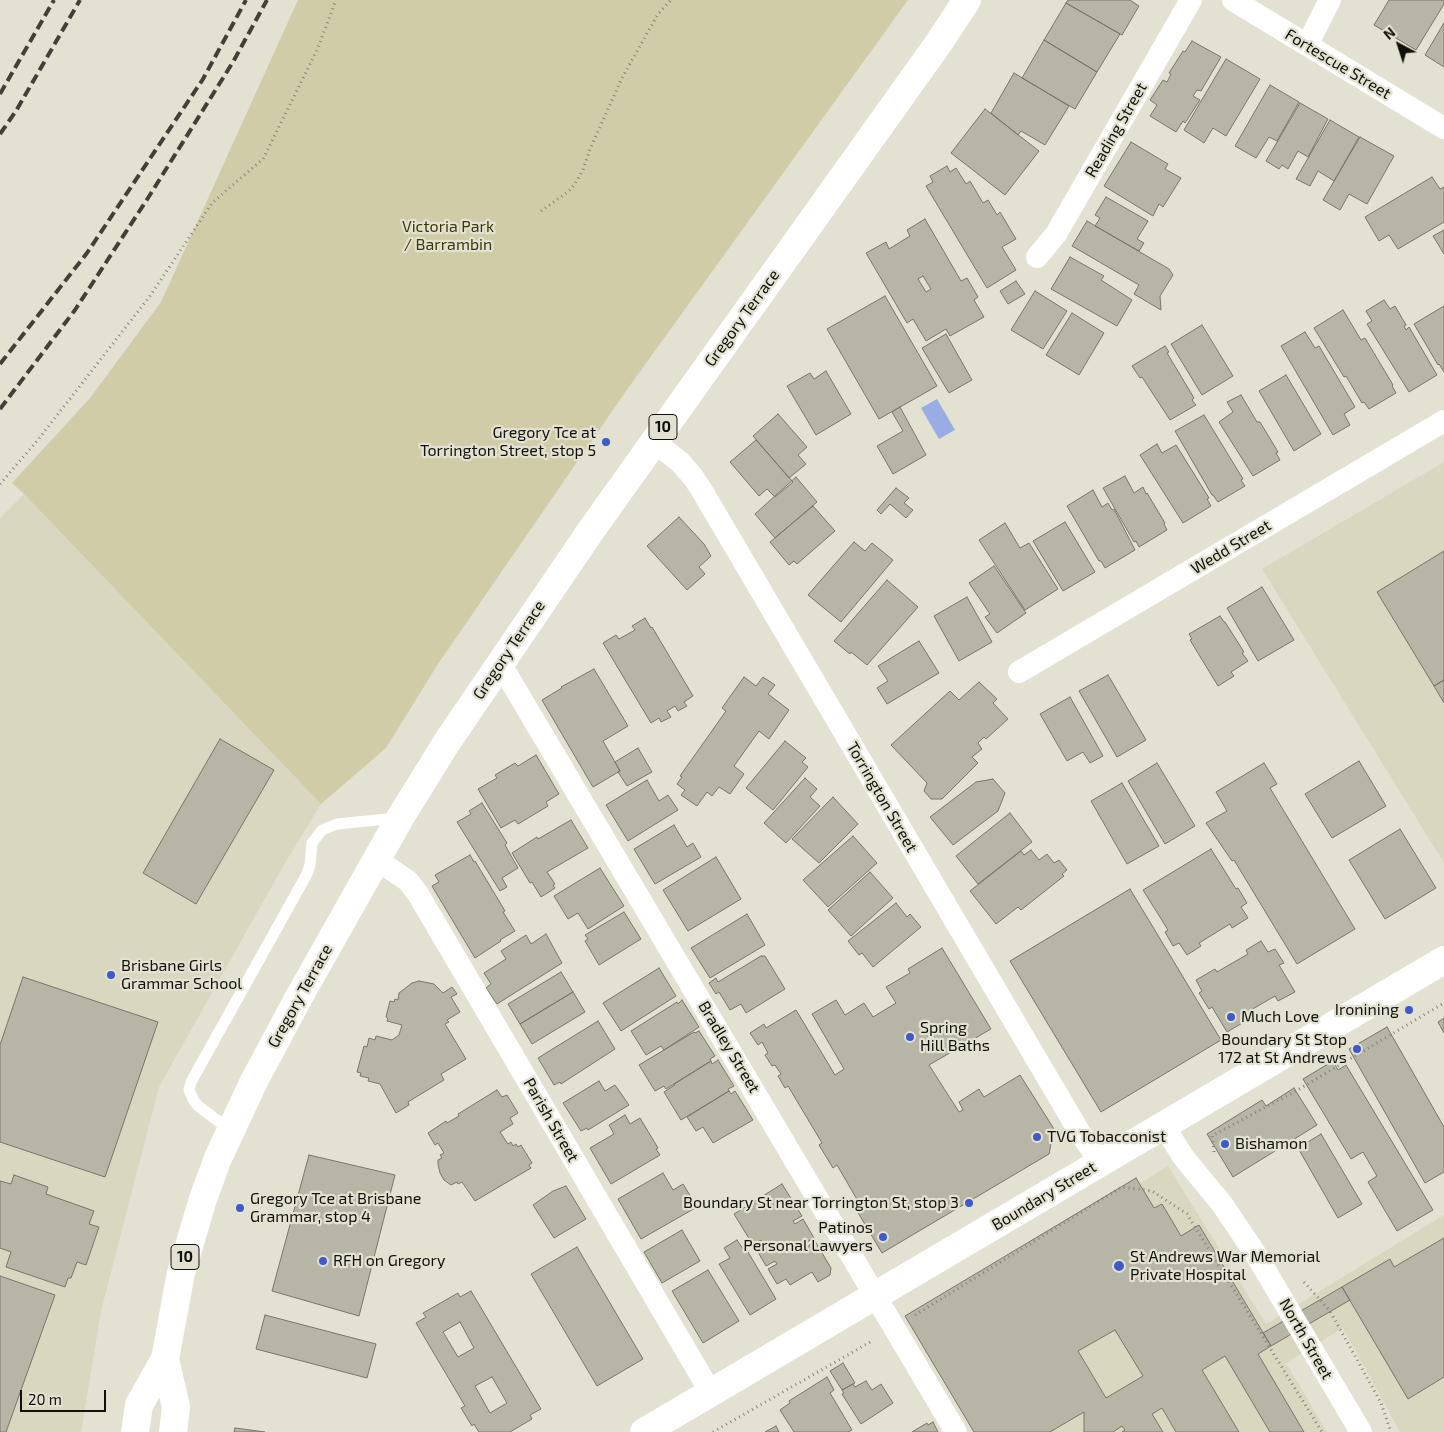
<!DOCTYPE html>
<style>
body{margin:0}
#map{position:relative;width:1444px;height:1432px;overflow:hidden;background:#e3e2d2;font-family:"Exo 2",sans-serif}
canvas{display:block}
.north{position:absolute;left:1374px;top:20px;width:50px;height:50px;-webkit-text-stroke:4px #e3e2d2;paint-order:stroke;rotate:320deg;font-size:14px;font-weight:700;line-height:20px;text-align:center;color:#12120c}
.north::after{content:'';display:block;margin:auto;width:18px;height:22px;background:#12120c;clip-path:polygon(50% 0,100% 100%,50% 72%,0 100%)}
.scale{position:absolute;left:20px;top:1390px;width:86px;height:22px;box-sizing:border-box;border:2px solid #12120c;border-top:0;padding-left:6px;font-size:15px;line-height:18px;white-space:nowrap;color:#12120c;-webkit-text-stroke:4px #e3e2d2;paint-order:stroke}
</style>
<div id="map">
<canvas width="1444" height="1432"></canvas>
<div class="north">N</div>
<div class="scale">20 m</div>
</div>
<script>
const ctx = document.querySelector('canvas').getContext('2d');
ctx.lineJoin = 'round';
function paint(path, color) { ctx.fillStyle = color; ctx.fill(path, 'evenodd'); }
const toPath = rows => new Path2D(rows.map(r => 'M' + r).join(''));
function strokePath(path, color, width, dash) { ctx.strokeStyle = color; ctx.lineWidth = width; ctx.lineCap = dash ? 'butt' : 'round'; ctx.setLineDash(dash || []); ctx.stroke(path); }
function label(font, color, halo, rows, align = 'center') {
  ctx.font = font + ' "Exo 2",sans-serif'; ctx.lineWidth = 4.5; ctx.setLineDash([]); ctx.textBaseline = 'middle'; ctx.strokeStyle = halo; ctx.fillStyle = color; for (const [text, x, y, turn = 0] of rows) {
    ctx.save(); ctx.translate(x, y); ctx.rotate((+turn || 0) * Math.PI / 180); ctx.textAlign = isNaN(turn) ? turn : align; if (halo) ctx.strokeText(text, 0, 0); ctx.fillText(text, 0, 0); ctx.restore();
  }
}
paint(toPath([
 [1444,462,1444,863,1262,569],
 [24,494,321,804,285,863,159,1087,101,1311,81,1432,0,1432,0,518],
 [1168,1166,1266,1324,1444,1215,1444,1432,1400,1432,1343,1328,1286,1363,1327,1432,989,1432,928,1316]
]), '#d9d7c0');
paint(toPath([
 [298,0,908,0,626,391,438,664,386,748,321,804,24,494,12,483,90,398,161,302]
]), '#d0cca7');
paint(toPath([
 [937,399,955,430,939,439,921,408]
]), '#99ace3');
const building = toPath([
 [1068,0,1130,0,1139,6,1122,35,1066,3,1068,0],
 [1389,0,1444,0,1444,4,1416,50,1374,25,1389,0],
 [1066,3,1120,34,1097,72,1044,40,1066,3],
 [1444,23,1444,67,1425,55,1444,23],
 [1044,40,1097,72,1075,109,1022,78,1044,40],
 [1192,41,1221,57,1201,91,1197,90,1193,96,1200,100,1185,123,1183,121,1176,132,1150,116,1157,105,1150,100,1163,80,1167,82,1171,74,1169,73,1183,51,1185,52,1192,41],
 [1226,59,1260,79,1226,136,1213,128,1204,143,1184,130,1226,59],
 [1014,73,1069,106,1045,145,1021,131,1018,135,991,113,1014,73],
 [1270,85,1299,102,1277,141,1269,137,1256,158,1235,146,1270,85],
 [1300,103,1328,119,1308,157,1298,151,1288,169,1282,165,1279,169,1266,161,1300,103],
 [985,109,1039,151,1005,195,951,153,985,109],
 [1330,120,1359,137,1334,181,1318,171,1310,186,1296,179,1330,120],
 [1360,137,1394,156,1367,204,1349,194,1340,210,1323,200,1360,137],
 [1131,142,1168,164,1165,169,1181,178,1163,207,1159,204,1153,216,1104,186,1131,142],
 [947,166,950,172,956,168,966,184,970,181,983,203,988,200,997,215,1000,212,1016,239,1002,247,1016,270,987,288,926,186,933,182,930,176,947,166],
 [1432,177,1440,189,1444,187,1444,222,1398,249,1389,235,1379,241,1365,217,1432,177],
 [1106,197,1148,221,1137,239,1144,243,1139,251,1095,226,1100,218,1095,215,1106,197],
 [925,219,961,281,967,278,978,297,974,300,984,317,950,336,946,329,926,341,913,319,907,323,866,253,886,242,889,249,910,236,907,230,925,219],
 [923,276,931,289,926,292,918,279,923,276],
 [1087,221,1169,269,1173,275,1160,296,1161,310,1134,294,1139,285,1072,246,1087,221],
 [1444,230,1444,254,1433,236,1444,230],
 [1070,257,1104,276,1101,280,1132,300,1117,326,1051,289,1070,257],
 [1016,281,1025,294,1008,304,1000,291,1016,281],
 [1035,291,1067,311,1043,349,1011,330,1035,291],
 [885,296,937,386,879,419,827,329,885,296],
 [1384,300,1390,309,1395,306,1406,325,1404,326,1406,330,1409,327,1437,375,1409,392,1367,324,1372,321,1366,311,1384,300],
 [1444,306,1444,372,1439,364,1438,365,1414,324,1444,306],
 [1343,310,1361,340,1365,338,1393,385,1392,386,1396,393,1369,409,1364,402,1362,403,1346,376,1344,377,1314,328,1343,310],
 [1072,313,1104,333,1079,375,1046,355,1072,313],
 [1202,325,1233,376,1202,395,1171,344,1202,325],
 [1305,332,1315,348,1319,346,1355,407,1344,414,1350,425,1333,435,1281,346,1305,332],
 [946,334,972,380,949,393,922,348,946,334],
 [1165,346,1169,352,1167,353,1194,398,1192,400,1196,405,1170,420,1142,377,1140,378,1132,366,1165,346],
 [826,371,851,414,816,435,787,386,810,373,814,379,826,371],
 [1286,375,1321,434,1294,451,1259,391,1286,375],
 [1241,395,1257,422,1260,422,1278,452,1276,453,1280,460,1253,476,1219,422,1233,412,1227,402,1241,395],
 [900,407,926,455,893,474,877,446,903,431,892,412,900,407],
 [778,414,807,447,798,455,806,464,789,478,753,436,778,414],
 [1204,415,1243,479,1241,480,1245,486,1218,502,1213,495,1212,495,1175,431,1204,415],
 [756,440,793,482,775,497,767,489,759,496,730,462,756,440],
 [1157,444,1162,453,1176,445,1209,498,1207,499,1211,506,1183,523,1140,455,1157,444],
 [1125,476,1134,493,1143,487,1146,494,1147,493,1165,523,1164,524,1167,530,1139,547,1136,541,1134,542,1103,488,1125,476],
 [796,477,817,502,775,538,755,514,796,477],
 [896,488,909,498,904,503,913,510,906,518,890,504,881,514,877,510,896,488],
 [1093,490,1102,507,1108,503,1112,510,1114,509,1135,550,1105,568,1101,561,1099,561,1067,506,1093,490],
 [813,506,835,531,797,564,794,561,789,565,770,542,813,506],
 [679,517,704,544,711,556,699,567,705,574,687,590,647,546,679,517],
 [1065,522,1095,572,1063,591,1033,541,1065,522],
 [1005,523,1020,548,1029,543,1058,589,1025,610,979,540,1005,523],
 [854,542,865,551,872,543,893,560,841,622,808,595,854,542],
 [1444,551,1444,680,1434,686,1377,592,1444,551],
 [994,566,1026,613,997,633,985,617,990,614,969,583,994,566],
 [887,580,918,607,867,665,851,652,850,654,834,641,887,580],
 [1262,587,1294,640,1258,661,1227,608,1262,587],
 [967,597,992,642,959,661,934,616,967,597],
 [1220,616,1224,622,1225,622,1244,652,1242,653,1248,661,1231,672,1234,676,1218,686,1190,640,1192,639,1189,634,1220,616],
 [645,618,651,628,652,627,693,696,684,702,687,706,678,711,675,706,667,711,671,717,661,722,659,718,651,723,603,643,616,635,619,639,635,630,632,626,645,618],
 [919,641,939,673,887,704,877,688,888,681,878,666,919,641],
 [594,669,628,726,603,741,620,771,593,787,542,700,562,688,561,687,594,669],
 [1108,675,1146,740,1117,757,1079,691,1108,675],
 [744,677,756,686,763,677,775,685,768,694,789,710,769,739,759,731,734,766,744,774,730,794,719,787,712,796,707,792,697,806,681,795,685,790,677,784,682,777,680,776,726,711,722,708,744,677],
 [1444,680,1444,703,1434,686,1444,680],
 [979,682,997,699,993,703,1008,719,986,739,984,737,978,743,982,749,972,757,978,763,942,799,931,799,924,791,927,783,891,745,950,691,959,700,979,682],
 [1070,697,1103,756,1090,763,1083,752,1067,761,1040,714,1070,697],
 [220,739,274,770,196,904,143,873,220,739],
 [785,741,806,758,802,762,808,767,773,810,746,788,785,741],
 [638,748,652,772,627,786,618,772,620,771,615,762,638,748],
 [536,755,559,794,546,802,548,806,518,824,515,820,501,828,478,789,497,778,495,775,515,763,518,766,536,755],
 [1359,761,1386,806,1332,838,1305,794,1359,761],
 [1157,763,1195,826,1165,844,1128,781,1157,763],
 [1264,763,1277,784,1270,788,1355,929,1297,964,1234,860,1232,861,1206,823,1227,811,1216,792,1264,763],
 [805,778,817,789,810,797,820,806,786,843,764,823,805,778],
 [993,779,1005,793,998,811,953,845,930,817,976,782,993,779],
 [647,780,659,801,668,795,678,810,628,841,606,805,647,780],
 [1122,783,1159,846,1127,864,1091,801,1122,783],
 [833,797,858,824,819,863,792,839,833,797],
 [482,803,507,843,505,845,518,868,502,878,507,887,500,891,457,822,471,814,469,811,482,803],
 [1010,813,1032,842,978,884,956,856,1010,813],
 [571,820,588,848,547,872,555,884,553,885,555,888,541,897,532,882,530,883,512,853,537,837,538,839,571,820],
 [674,825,687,847,693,843,701,857,655,884,634,849,674,825],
 [1400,829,1436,888,1385,919,1349,860,1400,829],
 [853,836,877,863,828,907,803,880,853,836],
 [1211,849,1236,889,1238,888,1247,903,1241,907,1248,918,1232,928,1230,924,1199,943,1201,946,1187,955,1179,943,1173,946,1165,932,1168,930,1143,890,1211,849],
 [1031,850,1039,860,1047,854,1054,863,1059,860,1067,870,1062,874,1064,876,1021,910,1018,907,996,924,970,891,1021,851,1024,855,1031,850],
 [470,855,474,862,475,861,505,911,503,912,515,931,500,940,501,941,475,958,432,886,439,882,435,875,470,855],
 [716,857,741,899,688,931,663,890,716,857],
 [600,868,624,906,588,929,578,913,568,919,554,896,600,868],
 [870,872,893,898,851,936,828,910,870,872],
 [1130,889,1221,1040,1101,1112,1010,961,1130,889],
 [896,903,907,917,910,914,921,927,873,967,862,953,859,955,848,941,896,903],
 [624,912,641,939,599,965,585,941,588,939,585,935,624,912],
 [747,914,765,945,710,978,691,948,747,914],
 [546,934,562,963,497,1004,486,988,491,984,484,973,506,959,501,951,526,935,531,944,546,934],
 [1261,941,1268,952,1275,949,1284,963,1279,965,1295,992,1278,1001,1275,996,1251,1010,1254,1016,1227,1032,1212,1007,1209,1009,1199,993,1202,991,1196,980,1215,969,1217,972,1248,954,1246,950,1261,941],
 [942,948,991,1029,929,1065,959,1112,963,1110,959,1102,979,1089,984,1097,1020,1075,1054,1129,1049,1154,882,1253,857,1211,862,1208,837,1165,833,1168,819,1145,822,1143,788,1086,785,1088,778,1076,781,1074,775,1065,772,1066,765,1055,768,1053,762,1042,758,1045,750,1033,764,1024,766,1028,796,1010,835,1075,844,1069,812,1014,836,1000,845,1015,864,1003,873,1017,896,1003,886,987,910,973,908,969,942,948],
 [761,956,765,956,785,989,746,1013,741,1004,730,1010,719,992,716,994,709,983,716,978,718,982,761,956],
 [659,968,676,996,621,1031,603,1003,659,968],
 [561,972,573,992,520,1024,508,1004,561,972],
 [23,977,158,1022,105,1177,0,1142,0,1045,23,977],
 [419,981,434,984,443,993,452,987,457,994,451,997,460,1012,447,1020,449,1022,445,1024,466,1059,441,1074,444,1080,408,1102,409,1105,396,1113,380,1084,368,1081,369,1078,360,1076,361,1073,357,1072,364,1046,367,1047,369,1038,375,1040,376,1036,392,1040,399,1035,402,1025,387,1021,388,1019,386,1017,390,1001,394,1002,395,999,398,1000,399,993,412,983,419,981],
 [573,992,585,1012,532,1044,520,1024,573,992],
 [682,1000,699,1027,664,1050,661,1046,646,1055,631,1031,677,1002,678,1004,682,1000],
 [1444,1018,1444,1033,1438,1022,1444,1018],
 [598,1021,615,1049,561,1084,560,1082,554,1085,538,1058,598,1021],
 [1387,1027,1444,1127,1444,1172,1425,1183,1349,1049,1387,1027],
 [699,1031,715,1056,710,1059,711,1061,666,1089,664,1086,655,1091,639,1065,694,1032,695,1033,699,1031],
 [718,1060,734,1086,728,1089,729,1091,681,1120,664,1092,675,1085,674,1084,711,1061,712,1064,718,1060],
 [1333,1061,1338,1070,1346,1065,1433,1210,1397,1231,1368,1182,1377,1176,1363,1152,1351,1159,1303,1079,1333,1061],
 [599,1081,605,1091,615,1085,629,1105,588,1130,587,1128,581,1131,563,1103,599,1081],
 [1294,1088,1317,1125,1233,1177,1207,1134,1262,1100,1266,1106,1294,1088],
 [497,1090,502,1097,507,1095,518,1113,510,1118,513,1124,500,1132,508,1144,511,1142,513,1146,516,1144,518,1147,521,1145,532,1163,529,1165,531,1168,475,1201,462,1182,458,1184,457,1182,451,1185,444,1180,440,1173,438,1164,438,1160,442,1158,440,1155,444,1153,438,1143,435,1145,428,1133,446,1121,447,1123,459,1116,458,1114,497,1090],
 [729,1091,731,1094,735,1091,753,1120,713,1143,703,1127,696,1131,687,1117,729,1091],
 [625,1115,630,1124,640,1118,658,1148,656,1149,660,1155,611,1184,590,1148,614,1134,609,1125,625,1115],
 [1321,1134,1362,1204,1338,1218,1298,1148,1321,1134],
 [309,1155,395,1175,359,1316,272,1291,309,1155],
 [663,1173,673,1190,683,1184,697,1207,641,1239,618,1199,663,1173],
 [14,1175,48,1187,46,1194,94,1211,89,1224,99,1227,86,1265,77,1262,71,1278,68,1278,65,1287,6,1267,11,1252,0,1248,0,1181,11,1184,14,1175],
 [1136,1178,1154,1208,1162,1204,1181,1236,1199,1225,1271,1346,1258,1354,1304,1432,1270,1432,1225,1356,1202,1370,1239,1432,1176,1432,1162,1408,1152,1414,1163,1432,1122,1432,1125,1430,1122,1426,1113,1432,1084,1432,1084,1412,1050,1432,974,1432,905,1316,1136,1178],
 [1115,1330,1143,1376,1106,1398,1078,1351,1115,1330],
 [782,1184,802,1216,793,1221,795,1224,803,1219,814,1238,805,1243,807,1247,815,1241,831,1268,830,1275,818,1282,812,1272,790,1285,786,1279,777,1284,768,1269,777,1264,775,1261,766,1266,755,1247,763,1243,761,1240,753,1245,734,1214,782,1184],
 [566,1186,586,1219,554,1238,533,1205,553,1191,566,1186],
 [682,1230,700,1261,662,1283,644,1252,682,1230],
 [1444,1238,1444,1377,1408,1399,1342,1287,1390,1259,1394,1267,1444,1238],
 [737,1240,743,1249,745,1247,776,1299,750,1315,719,1264,730,1258,724,1248,737,1240],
 [577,1247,643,1359,597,1386,531,1274,577,1247],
 [708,1270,739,1321,703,1343,672,1291,708,1270],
 [0,1276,55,1295,6,1432,0,1432,0,1276],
 [1342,1287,1350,1300,1271,1346,1263,1333,1342,1287],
 [471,1291,541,1409,530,1415,532,1419,510,1432,479,1432,474,1424,472,1426,461,1408,465,1406,416,1323,426,1317,423,1313,458,1293,460,1297,471,1291],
 [460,1322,474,1348,458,1357,443,1332,460,1322],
 [492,1377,507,1403,490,1413,475,1386,492,1377],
 [265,1315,376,1344,367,1378,256,1349,265,1315],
 [843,1363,855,1383,842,1390,830,1371,843,1363],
 [827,1377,834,1390,830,1393,852,1430,848,1432,794,1432,780,1410,790,1403,789,1401,827,1377],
 [866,1381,872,1390,881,1384,893,1403,861,1424,842,1394,844,1393,842,1390,853,1384,855,1387,866,1381],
 [933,1422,938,1432,912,1432,927,1423,928,1425,933,1422],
 [776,1426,779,1432,765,1432,776,1426],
 [235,1428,265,1432,234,1432,235,1428]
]);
paint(building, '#b7b5a6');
strokePath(building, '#777668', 1);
strokePath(toPath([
 [541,211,569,191,575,184,583,170,590,149,622,78,658,14,671,0],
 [0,484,37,441,150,296,212,203,263,159,317,50,336,0],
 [1214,1152,1212,1136,1301,1088,1444,1003],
 [1304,1282,1330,1311,1381,1403,1391,1432],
 [915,1315,1122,1187,1152,1191,1187,1214,1322,1432],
 [713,1432,872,1341]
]), '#848478', 3, [1, 4]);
strokePath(toPath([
 [230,1130,198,1106,194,1101,189,1090,191,1082,307,874,310,865,312,843,322,830,337,824,398,818]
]), '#fff', 11);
strokePath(toPath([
 [1233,0,1444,128],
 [1307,45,1330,0],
 [1037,257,1056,234,1191,0],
 [653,441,680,462,693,477,701,489,1080,1133,1101,1163],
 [500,663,956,1432],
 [1019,672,1444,421],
 [376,859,408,881,418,894,711,1393],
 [1163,1125,1184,1158,1222,1204,1255,1253,1361,1432]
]), '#fff', 22);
strokePath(toPath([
 [644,1432,1444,960]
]), '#fff', 28);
strokePath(toPath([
 [165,1359,176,1407,173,1432],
 [135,1432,139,1405,165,1359,181,1273,203,1199,218,1158,254,1081,299,997,400,818,447,742,592,529,938,44,967,0]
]), '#fff', 28);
strokePath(toPath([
 [0,94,54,0],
 [0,134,16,111,80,0],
 [0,364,87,253,203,79,246,0],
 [0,409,75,310,148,198,233,62,267,0]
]), '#414139', 4, [10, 5]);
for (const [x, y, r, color] of [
 [606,442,5,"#3f58cb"],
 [111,975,5,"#3f58cb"],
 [1409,1010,5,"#3f58cb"],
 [1231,1017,5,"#3f58cb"],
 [910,1037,5,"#3f58cb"],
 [1357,1049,5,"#3f58cb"],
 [1037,1137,5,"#3f58cb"],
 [1225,1144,5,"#3f58cb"],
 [969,1203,5,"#3f58cb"],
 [240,1208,5,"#3f58cb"],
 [883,1237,5,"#3f58cb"],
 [323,1261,5,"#3f58cb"],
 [1119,1266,6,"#3f58cb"]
]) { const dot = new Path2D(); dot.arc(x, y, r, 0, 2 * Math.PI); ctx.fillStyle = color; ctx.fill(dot); strokePath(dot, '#e3e2d2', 2); }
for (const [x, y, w] of [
 [663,427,28],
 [185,1257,28]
]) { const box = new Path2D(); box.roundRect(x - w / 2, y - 12.5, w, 25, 4); ctx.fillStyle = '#e3e2d2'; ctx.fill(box); strokePath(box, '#12120c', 1); }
label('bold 15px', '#12120c', null, [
 ["10",663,427],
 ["10",185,1257]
]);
label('16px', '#12120c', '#e3e2d2', [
 ["Fortescue Street",1338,64,31],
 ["Reading Street",1116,130,-60],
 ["Gregory Terrace",742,318,-54],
 ["Wedd Street",1231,547,-31],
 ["Gregory Terrace",509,650,-56],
 ["Torrington Street",882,797,60],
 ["Gregory Terrace",300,996,-61],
 ["Bradley Street",729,1047,59],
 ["Parish Street",551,1120,60],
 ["Boundary Street",1044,1196,-31],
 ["North Street",1306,1339,60]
]);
label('16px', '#3e3804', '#e3e2d2', [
 ["Victoria Park",448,227],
 ["/ Barrambin",448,245]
]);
label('16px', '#12120c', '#e3e2d2', [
 ["Gregory Tce at",596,433,"right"],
 ["Torrington Street, stop 5",596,451,"right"],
 ["Brisbane Girls",121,966],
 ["Grammar School",121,984],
 ["Ironining",1399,1010,"right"],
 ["Much Love",1241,1017],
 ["Spring",920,1028],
 ["Hill Baths",920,1046],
 ["Boundary St Stop",1347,1040,"right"],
 ["172 at St Andrews",1347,1058,"right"],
 ["TVG Tobacconist",1047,1137],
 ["Bishamon",1235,1144],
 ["Gregory Tce at Brisbane",250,1199],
 ["Grammar, stop 4",250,1217],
 ["Boundary St near Torrington St, stop 3",959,1203,"right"],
 ["Patinos",873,1228,"right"],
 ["Personal Lawyers",873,1246,"right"],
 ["St Andrews War Memorial",1130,1257],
 ["Private Hospital",1130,1275],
 ["RFH on Gregory",333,1261]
], 'left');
</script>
